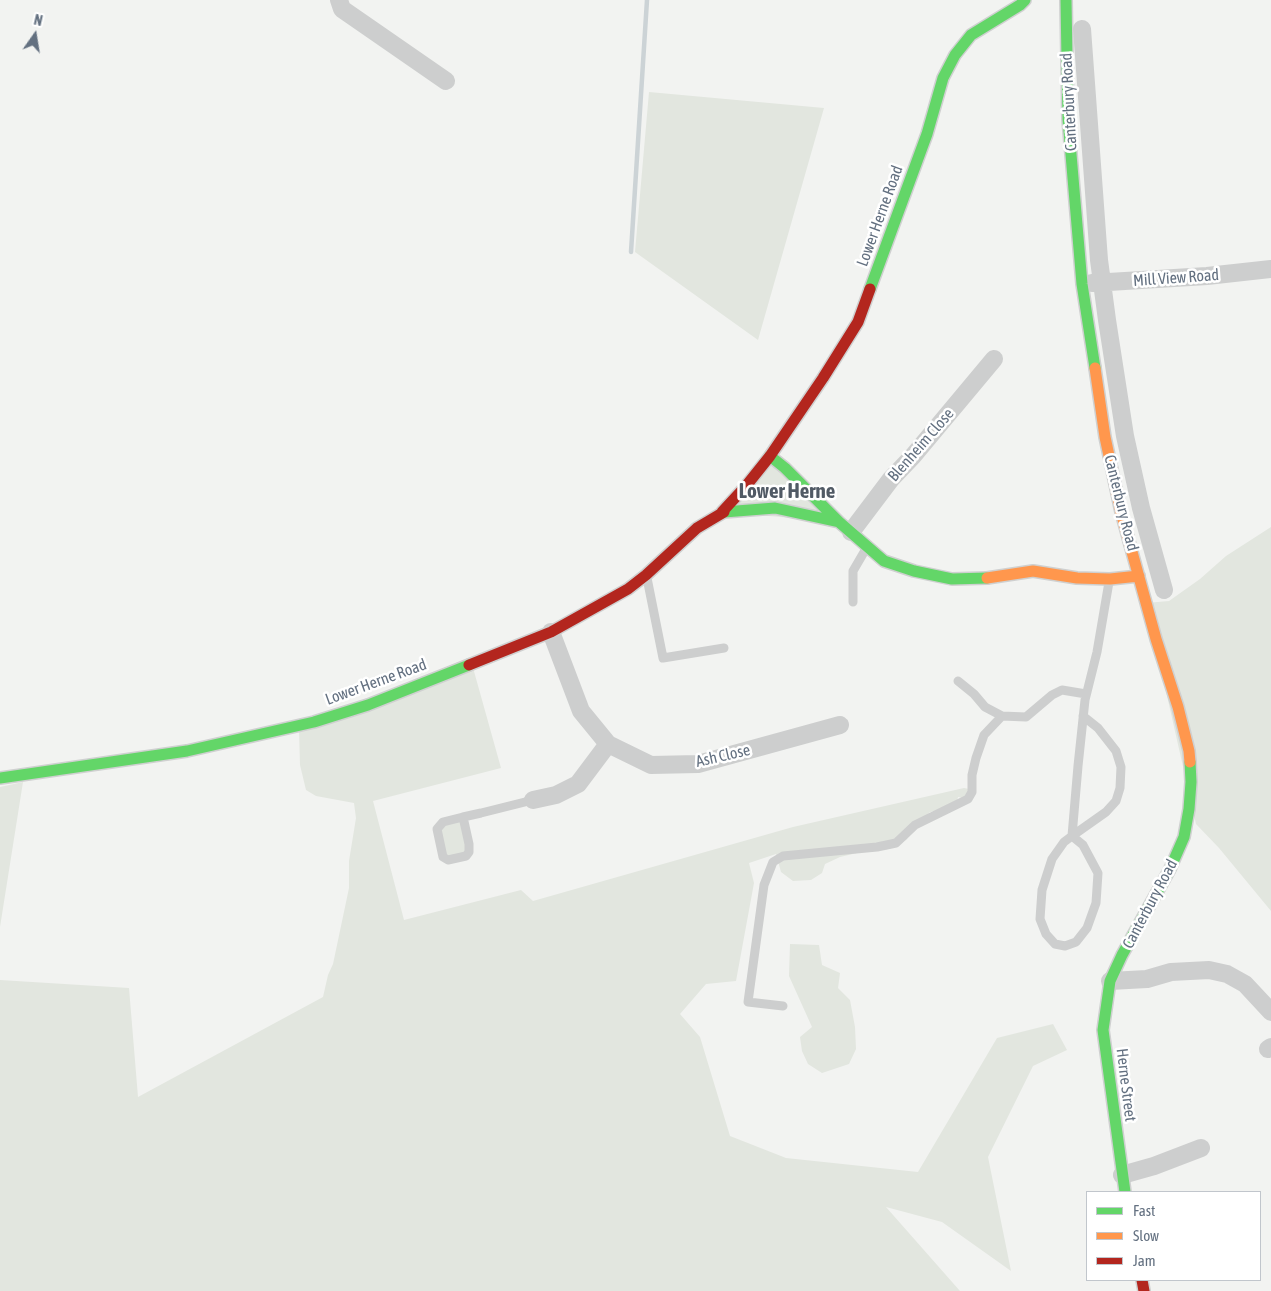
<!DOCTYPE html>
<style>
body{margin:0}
#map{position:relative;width:1271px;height:1291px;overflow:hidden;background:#f2f3f1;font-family:"Asap Condensed",sans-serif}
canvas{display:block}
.legend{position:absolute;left:1086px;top:1191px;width:175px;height:90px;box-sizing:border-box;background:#fff;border:1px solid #c1c6cc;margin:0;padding:6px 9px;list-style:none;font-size:15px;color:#637080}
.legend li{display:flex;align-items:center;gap:10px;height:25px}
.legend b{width:25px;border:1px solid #c1c6cc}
.north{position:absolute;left:10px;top:10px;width:50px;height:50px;-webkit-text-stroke:4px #fff;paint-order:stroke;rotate:13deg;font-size:14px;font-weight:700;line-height:20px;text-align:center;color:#637080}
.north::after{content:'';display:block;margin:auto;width:18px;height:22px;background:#637080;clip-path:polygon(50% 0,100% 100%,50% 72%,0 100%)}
</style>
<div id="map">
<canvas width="1271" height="1291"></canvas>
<ul class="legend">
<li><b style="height:6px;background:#63d668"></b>Fast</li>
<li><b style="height:6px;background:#ff974d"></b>Slow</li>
<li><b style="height:6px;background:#b3261e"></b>Jam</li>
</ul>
<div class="north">N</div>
</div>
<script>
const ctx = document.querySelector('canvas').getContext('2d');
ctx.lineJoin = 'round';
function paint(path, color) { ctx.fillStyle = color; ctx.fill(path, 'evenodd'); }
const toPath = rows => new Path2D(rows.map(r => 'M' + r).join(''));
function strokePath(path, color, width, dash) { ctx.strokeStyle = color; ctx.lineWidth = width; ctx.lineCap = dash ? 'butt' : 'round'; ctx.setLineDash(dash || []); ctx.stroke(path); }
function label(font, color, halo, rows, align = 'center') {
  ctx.font = font + ' "Asap Condensed",sans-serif'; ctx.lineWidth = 5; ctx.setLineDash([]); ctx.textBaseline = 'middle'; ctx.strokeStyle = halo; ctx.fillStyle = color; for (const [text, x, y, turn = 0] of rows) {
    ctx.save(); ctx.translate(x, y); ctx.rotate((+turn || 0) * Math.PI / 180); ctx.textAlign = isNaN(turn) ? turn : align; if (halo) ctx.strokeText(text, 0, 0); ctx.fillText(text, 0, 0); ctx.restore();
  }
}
paint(toPath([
 [649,92,824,108,758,340,635,252],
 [770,456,839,522,722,512],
 [1271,527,1271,911,1219,848,1196,824,1146,603,1169,601,1200,579,1226,556],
 [470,657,501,768,373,801,404,920,521,890,533,901,793,827,964,788,969,789,968,799,958,797,956,808,930,812,906,840,890,849,870,850,840,857,825,864,822,873,811,880,793,881,781,872,776,854,749,863,754,883,736,981,706,984,680,1014,700,1037,730,1136,786,1158,918,1172,997,1038,1053,1024,1067,1050,1033,1066,988,1157,1011,1271,942,1222,886,1207,960,1291,0,1291,0,980,129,988,138,1097,323,997,328,975,333,964,349,888,349,861,356,818,354,803,316,796,306,790,300,765,299,729],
 [23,782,0,927,0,787],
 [463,817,469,852,448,860,437,829],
 [790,944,819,945,822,965,840,973,838,988,850,1000,855,1027,856,1049,849,1064,822,1073,808,1064,802,1051,800,1037,812,1027,789,976]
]), '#e2e6df');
strokePath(toPath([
 [631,252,647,0]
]), '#ccd3d6', 4.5);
const fast = toPath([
 [1066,0,1068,119,1082,284,1095,368],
 [870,289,927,134,943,78,955,55,971,35,1020,5,1025,0],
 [770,456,785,468,839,522,884,561,914,571,952,579,987,578],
 [724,512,775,508,839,522],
 [0,778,187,751,314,722,368,705,469,665],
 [1125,1192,1103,1030,1110,981,1122,955,1170,869,1184,837,1189,809,1191,782,1190,762]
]);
const slow = toPath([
 [1095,368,1105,437,1121,512,1156,639,1178,707,1189,751,1190,762],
 [987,578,1033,571,1077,578,1110,579,1139,576]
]);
const jam = toPath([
 [722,512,746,486,770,456,823,378,858,322,870,289],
 [469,665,551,632,628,589,646,575,697,528,724,512],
 [1142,1280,1144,1291]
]);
strokePath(fast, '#cfd0d0', 14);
strokePath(slow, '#cfd0d0', 14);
strokePath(jam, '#cfd0d0', 14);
strokePath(toPath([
 [647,578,663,658,724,648],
 [853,602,853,571,867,547],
 [958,681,974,694,985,707,1002,716],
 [1083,716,1098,728,1116,751,1121,767,1120,788,1116,801,1106,812,1072,836,1083,845,1098,873,1096,903,1087,928,1076,942,1065,946,1055,944,1046,934,1040,919,1042,890,1052,859,1064,842,1072,836,1078,766,1085,700,1097,652,1109,582],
 [463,817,469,844,469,852,466,856,448,860,443,857,437,829,443,822,463,817,481,813,533,800],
 [783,1006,748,1002,764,885,773,862,783,856,877,847,896,843,915,825,968,799,972,792,972,775,976,758,984,735,1002,716,1026,717,1052,695,1062,690,1086,694]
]), '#cdcece', 9);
strokePath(toPath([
 [339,0,342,9,446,81],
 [1082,29,1099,260,1107,320,1125,436,1141,508,1164,590],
 [1092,283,1207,276,1271,269],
 [851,532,891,479,913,456,994,359],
 [551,632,581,711,608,744,651,765,698,764,840,725],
 [533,800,556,795,578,784,608,744],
 [1110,981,1147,979,1171,972,1209,970,1227,974,1245,984,1271,1012],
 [1268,1049,1271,1047],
 [1122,1175,1154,1166,1201,1148]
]), '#cdcece', 18);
strokePath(fast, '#63d668', 11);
strokePath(slow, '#ff974d', 11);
strokePath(jam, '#b3261e', 11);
label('16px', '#637080', '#fff', [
 ["Canterbury Road",1069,102,-93],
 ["Lower Herne Road",880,216,-70],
 ["Mill View Road",1176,278,-4],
 ["Blenheim Close",921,445,-49],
 ["Canterbury Road",1121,503,76],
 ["Lower Herne Road",376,682,-20],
 ["Ash Close",723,756,-13],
 ["Canterbury Road",1150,904,-62],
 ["Herne Street",1126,1085,83]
]);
label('bold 21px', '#515a65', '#fff', [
 ["Lower Herne",787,491]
]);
</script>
